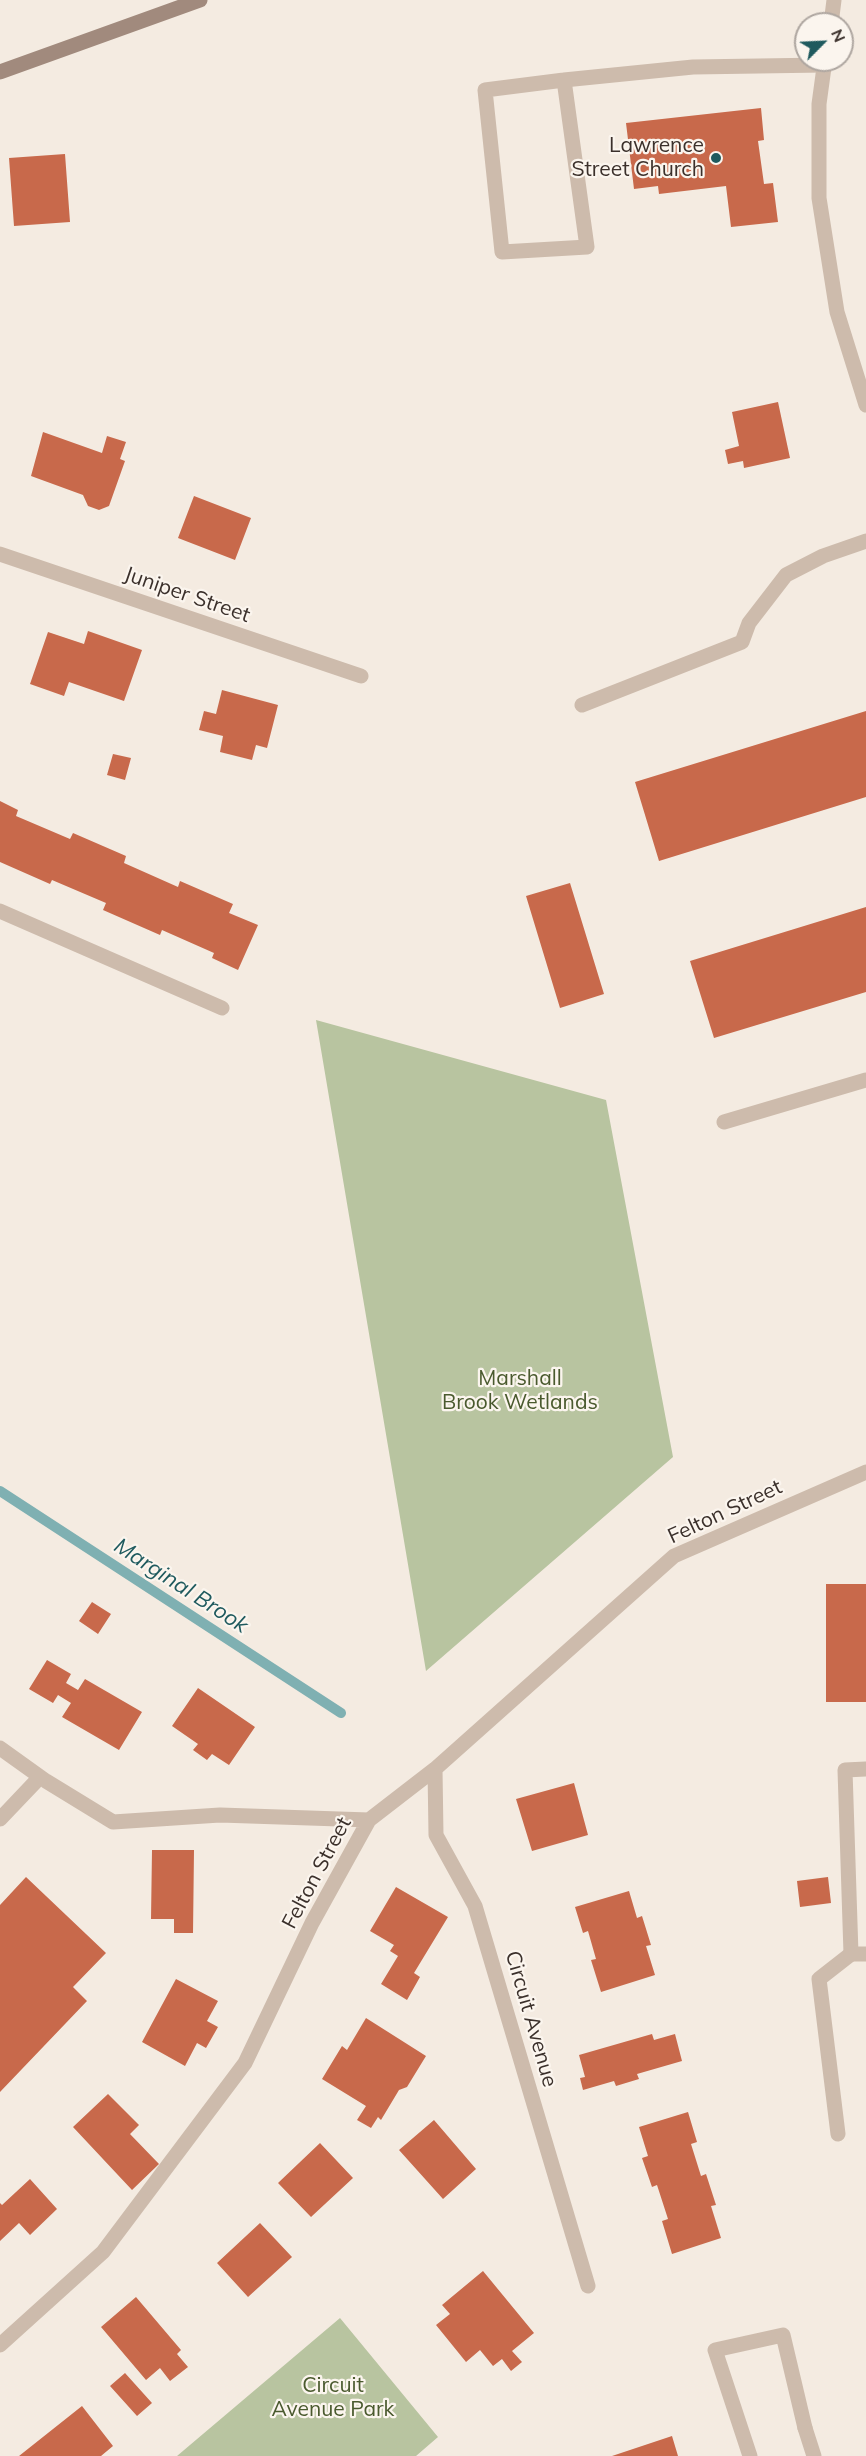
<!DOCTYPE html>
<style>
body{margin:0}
#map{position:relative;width:866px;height:2456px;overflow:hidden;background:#f4ebe1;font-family:Mulish,sans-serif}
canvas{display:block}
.north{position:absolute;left:794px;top:12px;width:60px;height:60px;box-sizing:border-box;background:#fbf5ee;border:2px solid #aea6a0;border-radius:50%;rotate:66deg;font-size:16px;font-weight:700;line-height:24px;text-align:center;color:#3b302b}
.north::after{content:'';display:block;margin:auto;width:21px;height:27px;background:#1f5a5e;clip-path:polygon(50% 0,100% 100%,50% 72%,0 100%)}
</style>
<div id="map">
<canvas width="866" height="2456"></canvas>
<div class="north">N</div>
</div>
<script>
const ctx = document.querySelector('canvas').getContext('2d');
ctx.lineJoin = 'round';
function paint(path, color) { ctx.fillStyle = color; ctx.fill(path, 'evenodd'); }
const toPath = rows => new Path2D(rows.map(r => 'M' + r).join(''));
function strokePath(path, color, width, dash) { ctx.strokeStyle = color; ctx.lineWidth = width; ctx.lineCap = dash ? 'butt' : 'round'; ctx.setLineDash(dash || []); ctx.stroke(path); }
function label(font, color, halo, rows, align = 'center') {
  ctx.font = font + ' Mulish,sans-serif'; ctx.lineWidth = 4.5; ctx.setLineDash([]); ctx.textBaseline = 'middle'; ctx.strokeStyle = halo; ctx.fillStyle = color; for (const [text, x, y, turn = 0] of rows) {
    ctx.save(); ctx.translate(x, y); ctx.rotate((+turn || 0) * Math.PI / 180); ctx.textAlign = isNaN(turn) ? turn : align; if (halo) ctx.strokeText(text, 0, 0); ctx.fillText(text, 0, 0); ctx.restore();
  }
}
paint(toPath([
 [316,1020,606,1100,673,1457,426,1671],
 [340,2318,438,2437,416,2456,177,2456]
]), '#b8c4a0');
strokePath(toPath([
 [0,1491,341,1713]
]), '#7fb0b2', 10);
paint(toPath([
 [761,108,764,140,758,141,764,184,773,183,778,222,731,227,726,186,659,194,658,186,634,189,626,123],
 [65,154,70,222,14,226,9,158],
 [778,402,790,458,744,468,743,461,728,464,725,450,739,446,732,412],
 [43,432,102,453,107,436,126,442,120,459,125,461,109,506,99,510,88,506,83,495,31,476],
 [194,496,251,518,235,560,178,538],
 [88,631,142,650,124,701,69,682,64,696,30,684,48,632,84,644],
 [222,690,278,705,267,748,256,745,252,760,220,752,223,736,199,730,204,711,216,714],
 [866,711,866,797,659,861,635,782],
 [113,754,131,758,125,780,107,775],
 [0,801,18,810,16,816,70,839,73,833,126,856,124,863,178,887,180,881,233,904,229,913,258,925,238,970,212,958,214,953,162,930,160,935,103,910,106,903,52,880,50,884,0,862],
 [570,883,604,994,560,1008,526,896],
 [866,907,866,992,714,1038,690,961],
 [826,1584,866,1584,866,1702,826,1702],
 [92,1602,111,1614,98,1634,79,1621],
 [47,1660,71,1674,66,1683,78,1690,85,1679,142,1712,119,1750,62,1717,71,1703,58,1695,53,1703,29,1689],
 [198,1688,255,1727,229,1765,212,1754,207,1760,193,1750,198,1744,172,1726],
 [574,1783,588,1835,532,1851,516,1799],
 [152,1850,194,1850,193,1933,174,1933,174,1919,151,1919],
 [26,1877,106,1953,73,1987,87,2001,0,2092,0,1905],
 [828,1877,831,1903,800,1907,797,1881],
 [396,1887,448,1917,414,1973,420,1977,407,2000,381,1984,398,1956,390,1951,394,1945,370,1931],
 [629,1891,637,1918,642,1916,651,1945,646,1946,655,1975,601,1992,591,1960,596,1959,588,1931,583,1933,575,1907],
 [176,1979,218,2001,207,2021,218,2027,206,2048,197,2043,185,2066,142,2042],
 [366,2018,426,2056,407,2087,399,2090,381,2120,378,2117,371,2128,357,2120,366,2106,322,2079,342,2046,347,2050],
 [652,2034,654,2040,675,2034,682,2061,637,2074,639,2079,616,2086,614,2081,583,2090,580,2078,585,2077,579,2055],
 [108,2094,139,2125,130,2134,159,2164,132,2190,73,2127],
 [688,2112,697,2142,691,2144,701,2176,706,2174,716,2205,711,2206,721,2238,672,2254,662,2221,668,2219,657,2185,652,2187,642,2158,648,2156,639,2127],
 [434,2120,476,2169,443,2199,399,2150],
 [320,2143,353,2178,311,2217,278,2183],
 [30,2179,57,2209,30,2235,19,2223,0,2241,0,2203,2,2205],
 [260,2223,292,2257,248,2297,217,2263],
 [483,2271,534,2333,512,2351,522,2362,511,2371,502,2359,493,2366,480,2350,466,2362,436,2325,450,2314,442,2305],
 [136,2297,181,2350,177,2354,188,2367,170,2381,160,2368,146,2380,101,2327],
 [125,2373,152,2403,137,2416,110,2386],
 [82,2406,113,2446,101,2456,19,2456],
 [672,2436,678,2456,612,2456]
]), '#c8694b');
strokePath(toPath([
 [564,80,587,247,502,252,485,90,564,80,693,67,824,65],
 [582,705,742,642,749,623,786,575,823,556,866,541],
 [724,1122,866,1080],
 [838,2134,819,1979,851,1954],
 [750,2456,715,2350,783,2335,805,2428]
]), '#cdbbac', 15);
strokePath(toPath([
 [0,554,361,676],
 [0,911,222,1008],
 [0,1748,46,1781,113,1822,220,1815,369,1820],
 [435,1769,436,1835,475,1906,588,2286],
 [866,1769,845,1770,851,1954,866,1954],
 [0,1819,40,1777],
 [0,2345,103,2252,245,2063,312,1923,369,1820,435,1769,674,1556,866,1472],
 [805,2428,814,2456]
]), '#cdbbac', 15);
strokePath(toPath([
 [831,24,834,0],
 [825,60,819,104,819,198,837,312,866,405]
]), '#cdbbac', 15);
strokePath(toPath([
 [0,72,200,0]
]), '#a18a7d', 15);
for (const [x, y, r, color] of [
 [716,158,6,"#1f5a5e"]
]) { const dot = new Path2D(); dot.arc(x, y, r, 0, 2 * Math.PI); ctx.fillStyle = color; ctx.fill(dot); strokePath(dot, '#fbf5ee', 2); }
label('21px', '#3b302b', '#fbf5ee', [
 ["Lawrence",704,146],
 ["Street Church",704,170]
], 'right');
label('21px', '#3b302b', '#fbf5ee', [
 ["Juniper Street",187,595,19],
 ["Felton Street",725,1512,-25],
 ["Felton Street",317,1873,-62],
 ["Circuit Avenue",531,2019,74]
]);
label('21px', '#4a5a2e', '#fbf5ee', [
 ["Marshall",520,1379],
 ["Brook Wetlands",520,1403],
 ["Circuit",333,2386],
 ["Avenue Park",333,2410]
]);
label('italic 22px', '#1f5a5e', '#fbf5ee', [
 ["Marginal Brook",181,1586,33]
]);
</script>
